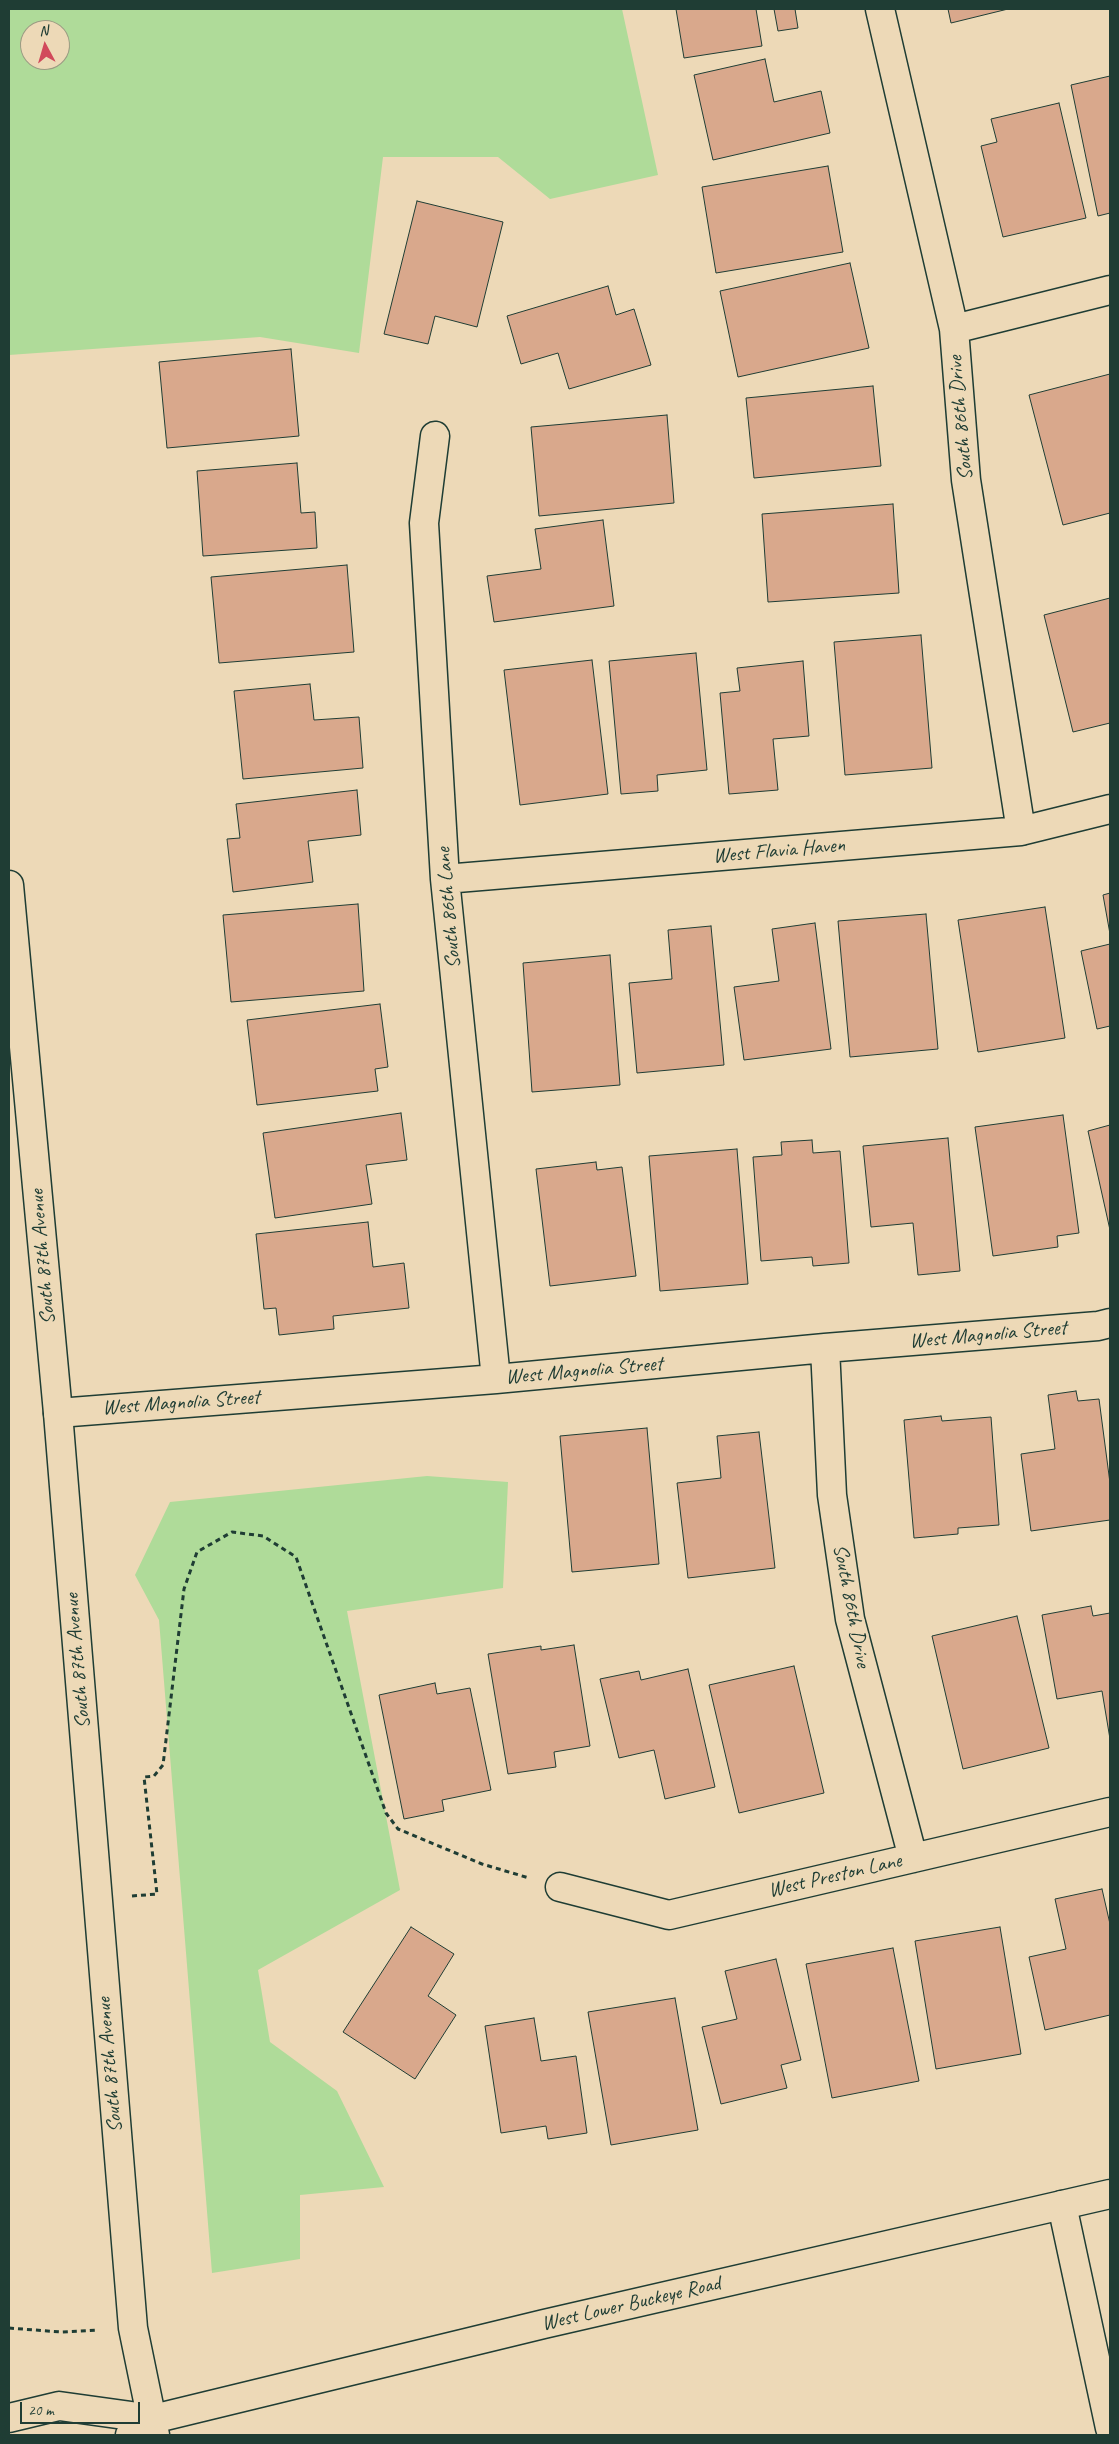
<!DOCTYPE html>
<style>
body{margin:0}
#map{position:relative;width:1119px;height:2444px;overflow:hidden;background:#edd9b7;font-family:Caveat,sans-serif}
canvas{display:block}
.frame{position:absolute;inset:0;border:10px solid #1f3d34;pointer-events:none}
.north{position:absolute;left:20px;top:20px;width:50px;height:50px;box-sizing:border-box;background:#edd9b7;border:1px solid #9b9b83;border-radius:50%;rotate:354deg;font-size:14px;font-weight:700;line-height:20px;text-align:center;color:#1f3d34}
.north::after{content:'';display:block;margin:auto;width:18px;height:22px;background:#d1495b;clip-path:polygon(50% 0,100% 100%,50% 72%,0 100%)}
.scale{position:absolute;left:20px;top:2402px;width:120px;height:22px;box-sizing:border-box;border:2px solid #1f3d34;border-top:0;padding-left:6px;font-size:15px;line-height:18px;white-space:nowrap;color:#1f3d34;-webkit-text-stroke:4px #edd9b7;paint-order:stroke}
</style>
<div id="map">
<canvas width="1119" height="2444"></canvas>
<div class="frame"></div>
<div class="north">N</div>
<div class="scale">20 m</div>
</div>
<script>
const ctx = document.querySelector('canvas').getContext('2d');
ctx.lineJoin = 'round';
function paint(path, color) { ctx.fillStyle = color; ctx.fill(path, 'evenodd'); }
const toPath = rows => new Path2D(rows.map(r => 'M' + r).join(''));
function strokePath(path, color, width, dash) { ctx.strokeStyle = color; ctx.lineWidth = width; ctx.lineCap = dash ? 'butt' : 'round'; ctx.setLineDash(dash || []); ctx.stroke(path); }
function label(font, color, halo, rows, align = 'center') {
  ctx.font = font + ' Caveat,sans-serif'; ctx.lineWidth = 5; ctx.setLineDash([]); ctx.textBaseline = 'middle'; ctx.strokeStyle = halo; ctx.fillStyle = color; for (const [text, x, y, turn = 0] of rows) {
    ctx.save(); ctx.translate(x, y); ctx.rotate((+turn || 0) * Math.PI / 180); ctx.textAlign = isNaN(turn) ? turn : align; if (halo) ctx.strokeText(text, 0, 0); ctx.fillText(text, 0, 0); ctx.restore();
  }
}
paint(toPath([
 [9,9,622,9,658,175,550,199,498,157,383,157,359,353,260,337,9,355],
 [30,30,60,30,60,60,30,60],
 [427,1476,508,1482,503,1588,347,1611,400,1890,258,1970,270,2042,337,2091,384,2187,300,2195,300,2259,212,2273,159,1620,135,1575,170,1502]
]), '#afdb99');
const building = toPath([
 [676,9,756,9,762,46,684,58,676,9],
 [774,9,795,9,798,28,778,31,774,9],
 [948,9,1008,9,951,23,948,9],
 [765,59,774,102,821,91,830,133,713,160,694,75,765,59],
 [1110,76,1110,213,1098,216,1071,85,1110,76],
 [1059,103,1086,218,1003,237,981,146,997,142,991,119,1059,103],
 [828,166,843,252,716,273,702,187,828,166],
 [417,201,503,222,477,327,435,316,428,344,384,334,417,201],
 [850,263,869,348,738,377,720,291,850,263],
 [608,286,616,315,634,309,651,365,569,389,558,353,521,364,507,316,608,286],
 [291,349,299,436,167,448,159,362,291,349],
 [1110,374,1110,513,1063,525,1029,395,1110,374],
 [873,386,881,466,754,478,746,398,873,386],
 [667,415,674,503,539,516,531,427,667,415],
 [297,463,301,513,315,512,317,548,203,556,197,471,297,463],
 [893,504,899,593,768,602,762,514,893,504],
 [603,520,614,606,494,622,487,576,541,569,535,529,603,520],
 [347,565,354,652,219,663,211,577,347,565],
 [1110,598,1110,723,1073,732,1044,615,1110,598],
 [921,635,932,768,845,775,834,642,921,635],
 [696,653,707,770,657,775,658,791,621,794,609,661,696,653],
 [592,660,608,794,520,805,504,670,592,660],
 [803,661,809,736,773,739,778,790,729,794,720,693,740,691,737,668,803,661],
 [310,684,314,720,359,717,363,768,243,779,234,691,310,684],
 [357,790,361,835,308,841,313,882,233,892,227,839,240,838,236,804,357,790],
 [1110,893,1110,934,1103,895,1110,893],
 [358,904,364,991,231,1002,223,915,358,904],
 [1045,907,1065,1038,978,1052,958,920,1045,907],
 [926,914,938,1049,850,1057,838,921,926,914],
 [815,923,831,1049,744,1060,734,987,779,981,772,929,815,923],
 [711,926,724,1065,637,1073,629,983,672,979,668,930,711,926],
 [1110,944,1110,1026,1097,1029,1081,951,1110,944],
 [610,955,620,1085,532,1092,523,963,610,955],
 [380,1004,388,1067,375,1069,378,1091,257,1105,247,1020,380,1004],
 [401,1113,407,1160,366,1165,372,1204,275,1218,263,1133,401,1113],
 [1063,1115,1079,1233,1057,1236,1058,1247,993,1256,975,1127,1063,1115],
 [1110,1125,1110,1230,1088,1131,1110,1125],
 [948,1138,960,1271,918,1275,913,1223,871,1227,863,1146,948,1138],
 [812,1140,813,1153,840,1151,849,1263,813,1266,812,1257,761,1261,753,1157,782,1155,781,1142,812,1140],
 [737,1149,748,1284,660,1291,649,1156,737,1149],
 [596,1162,597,1170,622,1167,636,1276,550,1286,536,1169,596,1162],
 [368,1222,373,1267,404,1263,409,1308,333,1316,334,1329,279,1335,276,1308,264,1309,256,1234,368,1222],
 [1076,1391,1078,1401,1099,1399,1110,1483,1110,1520,1031,1531,1021,1454,1055,1449,1048,1395,1076,1391],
 [941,1416,942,1421,991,1417,999,1525,958,1528,958,1534,914,1538,904,1420,941,1416],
 [647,1428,659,1564,572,1572,560,1436,647,1428],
 [759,1432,775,1568,688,1578,677,1483,721,1478,717,1436,759,1432],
 [1091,1606,1093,1616,1110,1613,1110,1739,1102,1691,1057,1699,1042,1615,1091,1606],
 [1017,1616,1049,1748,963,1769,932,1636,1017,1616],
 [574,1645,590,1746,554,1752,556,1767,508,1774,488,1654,541,1646,541,1650,574,1645],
 [794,1666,824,1793,739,1813,709,1685,794,1666],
 [688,1669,715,1787,665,1799,654,1750,619,1758,600,1679,639,1671,641,1680,688,1669],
 [435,1683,437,1694,470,1688,491,1790,442,1800,444,1811,404,1819,379,1695,435,1683],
 [1102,1889,1110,1924,1110,2015,1045,2030,1029,1957,1066,1949,1055,1899,1102,1889],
 [411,1927,454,1954,428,1996,456,2015,415,2079,343,2032,411,1927],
 [1000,1927,1021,2054,936,2069,915,1941,1000,1927],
 [893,1948,919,2081,832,2098,806,1964,893,1948],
 [776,1959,801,2060,781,2065,787,2088,721,2104,702,2027,737,2019,725,1971,776,1959],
 [675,1998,698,2130,611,2145,588,2012,675,1998],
 [534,2018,541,2061,576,2056,587,2133,548,2139,546,2126,501,2133,485,2026,534,2018]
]);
paint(building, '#d9a88c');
strokePath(building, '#1f3d34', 1);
const minor = toPath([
 [880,9,954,329,966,480,1021,831],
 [954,329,1110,290],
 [435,436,424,523,445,879,496,1379],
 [445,879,1021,831,1110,809],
 [825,1348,832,1495,850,1619,913,1858],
 [58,1413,496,1379,825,1348,1098,1326,1110,1323],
 [560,1887,669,1915,1110,1812],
 [1062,2205,1110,2428]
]);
const tertiary = toPath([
 [9,885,58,1413,133,2328,155,2435]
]);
const secondary = toPath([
 [9,2418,59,2406,153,2419],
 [130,2435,153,2419,544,2324,1110,2194]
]);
strokePath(minor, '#1f3d34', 31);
strokePath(tertiary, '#1f3d34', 31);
strokePath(secondary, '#1f3d34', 31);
strokePath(toPath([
 [132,1896,157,1894,144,1777,154,1776,163,1765,184,1589,197,1552,232,1532,263,1536,296,1557,386,1813,398,1829,482,1864,529,1878],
 [9,2328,61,2332,98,2330]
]), '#1f3d34', 3, [5, 4]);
strokePath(minor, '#edd9b7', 28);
strokePath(tertiary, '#edd9b7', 28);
strokePath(secondary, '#edd9b7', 28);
label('21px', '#1f3d34', '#edd9b7', [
 ["South 86th Drive",961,418,-95],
 ["West Flavia Haven",779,851,-5],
 ["South 86th Lane",449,908,-95],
 ["South 87th Avenue",43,1257,-95],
 ["West Magnolia Street",988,1335,-5],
 ["West Magnolia Street",584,1371,-5],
 ["West Magnolia Street",181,1403,-4],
 ["South 86th Drive",851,1606,79],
 ["South 87th Avenue",78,1661,-95],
 ["West Preston Lane",835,1876,-13],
 ["South 87th Avenue",110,2065,-95],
 ["West Lower Buckeye Road",631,2304,-13]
]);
</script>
